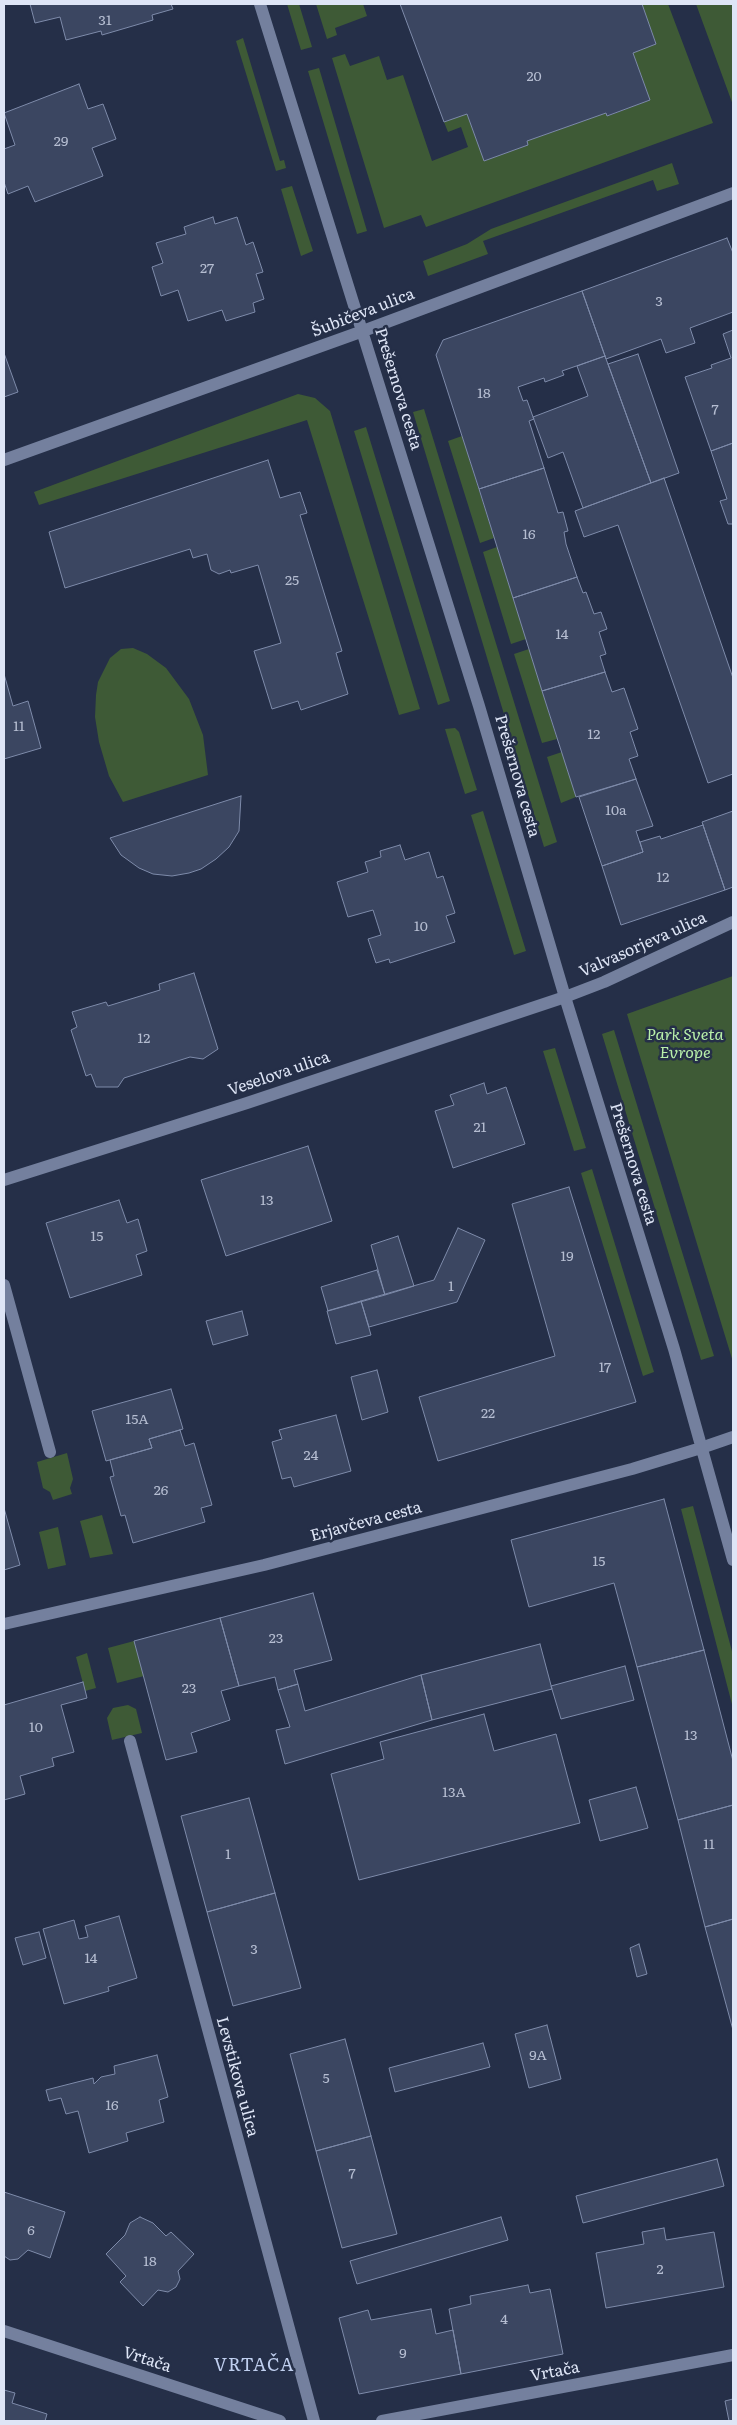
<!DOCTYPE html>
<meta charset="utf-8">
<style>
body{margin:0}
#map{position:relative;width:737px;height:2425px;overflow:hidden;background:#252f48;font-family:Literata,serif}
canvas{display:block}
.frame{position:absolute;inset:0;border:5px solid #dee5f6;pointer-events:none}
</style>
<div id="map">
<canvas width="737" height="2425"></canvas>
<div class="frame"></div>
</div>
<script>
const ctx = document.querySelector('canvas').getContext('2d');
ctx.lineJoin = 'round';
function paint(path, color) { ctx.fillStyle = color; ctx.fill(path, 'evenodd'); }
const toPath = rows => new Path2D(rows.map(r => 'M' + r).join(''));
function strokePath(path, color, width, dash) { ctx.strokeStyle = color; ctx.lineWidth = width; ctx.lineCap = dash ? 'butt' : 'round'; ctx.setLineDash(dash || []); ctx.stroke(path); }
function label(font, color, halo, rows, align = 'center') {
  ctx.font = font + ' Literata,serif'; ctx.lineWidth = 5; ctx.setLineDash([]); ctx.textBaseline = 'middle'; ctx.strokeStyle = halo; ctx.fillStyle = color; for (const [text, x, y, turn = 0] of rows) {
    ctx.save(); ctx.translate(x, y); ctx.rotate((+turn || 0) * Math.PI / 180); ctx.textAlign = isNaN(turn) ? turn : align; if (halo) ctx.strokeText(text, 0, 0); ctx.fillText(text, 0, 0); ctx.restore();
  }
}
paint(toPath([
 [287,4,299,4,312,47,301,50],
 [316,4,363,4,367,16,335,28,337,35,327,39],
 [642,4,668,4,713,123,426,227,421,215,384,228,332,58,345,54,350,66,379,56,387,80,403,75,432,161,468,147,461,127,448,132,444,122,467,114,484,161,528,145,527,141,606,113,608,116,650,100,633,53,656,44],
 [696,4,733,4,733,105],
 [243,38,280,161,284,160,286,168,276,171,236,41],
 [319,68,367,231,357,234,308,71],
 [672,163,679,184,657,191,653,180,483,241,488,254,428,276,423,261,467,244,491,229],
 [292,186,313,251,301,256,281,189],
 [298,394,315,398,330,411,420,709,399,715,307,420,39,505,34,492],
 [424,409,557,842,544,847,413,412],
 [366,427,450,701,438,705,354,431],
 [462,436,494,538,480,543,448,441],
 [497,547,526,639,511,644,483,552],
 [133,648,147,654,166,668,189,699,203,735,208,775,123,802,109,776,99,742,95,717,96,695,98,682,110,658,121,649],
 [529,649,557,739,542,743,514,654],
 [455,728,459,732,477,790,465,794,445,729],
 [562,752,576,797,561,803,547,757],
 [483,811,526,951,514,955,471,815],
 [733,976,733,1362,627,1014],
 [614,1030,714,1356,701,1360,602,1034],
 [555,1048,586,1148,574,1151,543,1051],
 [592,1169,654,1372,643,1376,581,1173],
 [67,1453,73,1479,70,1488,72,1494,53,1500,50,1492,43,1488,37,1462],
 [693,1506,733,1655,733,1708,681,1509],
 [102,1515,113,1554,90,1558,80,1521],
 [58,1527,66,1565,48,1569,39,1532],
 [134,1641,144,1676,117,1683,108,1648],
 [87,1653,96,1688,85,1691,76,1657],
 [128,1705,136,1709,142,1733,112,1740,107,1718,113,1708]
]), '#3e5a36');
const building = toPath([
 [30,4,171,4,173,9,152,15,153,20,102,35,101,31,66,40,60,17,35,23,30,4],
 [400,4,642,4,656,44,633,53,650,100,607,116,606,113,527,141,528,145,484,161,467,114,444,122,400,4],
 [79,84,88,109,103,104,116,139,92,148,103,176,35,202,28,186,8,194,4,182,4,149,15,145,4,113,79,84],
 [213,217,215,224,237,217,246,245,253,242,263,272,256,274,264,299,253,303,255,312,226,321,222,310,188,321,178,290,161,296,152,267,163,263,156,243,186,234,184,227,213,217],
 [727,238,733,253,733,312,690,328,695,343,666,353,661,339,606,359,582,291,727,238],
 [582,291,605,356,562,371,564,375,545,382,544,378,518,387,523,401,527,400,533,417,534,419,529,421,544,468,479,489,436,355,443,340,582,291],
 [733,330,733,443,711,451,685,377,712,368,711,365,731,358,723,334,733,330],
 [4,353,18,392,4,397,4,353],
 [638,354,679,473,651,483,608,364,638,354],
 [605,356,651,483,583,508,563,452,548,458,533,417,588,396,577,366,605,356],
 [733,443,733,524,728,524,720,501,727,499,711,451,733,443],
 [268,460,280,498,300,492,307,513,300,515,342,651,336,653,348,694,301,710,298,701,272,709,254,651,281,643,258,565,231,573,230,570,219,574,211,570,207,554,193,558,190,549,65,588,49,532,268,460],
 [544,468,558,513,563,512,568,531,564,532,566,544,577,577,513,598,479,489,544,468],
 [664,478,733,678,733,774,708,783,618,525,584,537,575,511,664,478],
 [577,577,583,593,586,592,594,614,601,612,607,629,599,632,606,654,600,656,605,672,542,691,513,598,577,577],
 [605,672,612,692,624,688,638,729,630,732,638,756,629,759,636,779,576,797,542,691,605,672],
 [4,674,13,706,28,701,41,748,4,759,4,674],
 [636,779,653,826,636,831,643,852,602,866,579,797,636,779],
 [241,796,239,831,229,847,216,859,201,869,189,873,172,876,153,874,139,868,121,855,110,838,241,796],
 [733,811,733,887,725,890,702,822,733,811],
 [703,825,725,890,621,925,602,866,643,852,640,842,660,836,661,839,703,825],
 [400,845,405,860,429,852,437,878,443,876,455,913,446,916,455,942,390,963,389,959,376,963,368,939,381,935,373,910,348,917,337,882,368,872,365,862,381,857,380,851,400,845],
 [194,973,218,1049,203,1059,190,1057,124,1078,118,1087,96,1087,91,1074,86,1076,71,1030,77,1027,72,1012,106,1002,108,1006,160,990,159,984,194,973],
 [484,1083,487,1094,506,1087,525,1144,453,1168,435,1111,454,1105,450,1095,484,1083],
 [308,1146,332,1221,226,1256,201,1180,308,1146],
 [569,1187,636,1402,438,1461,419,1397,555,1356,512,1204,569,1187],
 [119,1200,127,1223,138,1219,147,1251,136,1255,142,1275,70,1298,46,1223,119,1200],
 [458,1228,485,1240,457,1302,369,1327,361,1301,434,1280,458,1228],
 [398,1236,414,1286,385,1295,371,1245,398,1236],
 [377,1270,385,1295,328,1311,321,1287,377,1270],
 [361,1301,371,1335,336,1344,327,1311,361,1301],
 [242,1311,248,1335,213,1345,206,1321,242,1311],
 [377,1370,388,1412,362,1420,351,1377,377,1370],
 [171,1389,183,1429,149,1439,152,1448,106,1461,92,1411,171,1389],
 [336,1415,351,1471,294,1487,291,1477,282,1479,272,1442,282,1439,279,1430,336,1415],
 [180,1430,185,1446,194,1443,212,1505,201,1508,205,1522,133,1543,125,1515,121,1516,110,1477,114,1476,110,1460,152,1448,149,1439,180,1430],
 [664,1499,704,1650,637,1667,614,1583,529,1607,511,1540,664,1499],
 [4,1508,20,1565,4,1570,4,1508],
 [313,1593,332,1660,294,1670,298,1684,278,1690,275,1677,239,1686,220,1618,313,1593],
 [220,1618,239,1686,221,1691,230,1720,191,1733,197,1752,166,1760,134,1641,220,1618],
 [540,1644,552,1689,432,1720,421,1675,540,1644],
 [704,1650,733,1761,733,1805,678,1820,637,1667,704,1650],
 [625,1666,634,1700,561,1719,551,1686,625,1666],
 [421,1675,432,1720,285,1764,276,1730,290,1727,278,1690,298,1684,305,1711,421,1675],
 [83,1682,87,1698,61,1705,74,1752,52,1758,54,1766,20,1776,25,1794,4,1800,4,1705,83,1682],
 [484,1714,494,1751,556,1734,580,1823,359,1880,331,1774,384,1759,380,1742,484,1714],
 [636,1787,648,1828,600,1841,589,1800,636,1787],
 [249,1798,275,1893,207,1912,181,1816,249,1798],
 [733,1805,733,1919,705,1927,678,1820,733,1805],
 [275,1893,301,1988,233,2006,207,1912,275,1893],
 [119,1916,137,1978,108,1987,109,1991,64,2004,43,1929,74,1920,79,1939,88,1937,85,1926,119,1916],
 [733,1919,733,2030,705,1927,733,1919],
 [39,1932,46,1958,23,1965,15,1938,39,1932],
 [639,1944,647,1974,637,1977,630,1948,639,1944],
 [547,2025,561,2079,529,2088,515,2034,547,2025],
 [345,2039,371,2136,316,2151,290,2054,345,2039],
 [483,2043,490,2067,395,2092,389,2068,483,2043],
 [157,2055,168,2097,159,2100,164,2122,126,2133,128,2141,89,2153,78,2111,66,2114,61,2098,49,2101,46,2090,93,2078,94,2084,101,2077,115,2074,114,2066,157,2055],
 [371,2136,397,2234,342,2248,316,2151,371,2136],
 [717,2159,724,2186,583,2223,576,2196,717,2159],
 [4,2192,65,2212,50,2258,28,2250,18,2259,10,2260,4,2256,4,2192],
 [140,2217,153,2223,166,2236,171,2232,194,2254,178,2271,180,2279,176,2287,168,2292,158,2290,143,2306,120,2282,126,2276,106,2254,125,2235,130,2223,140,2217],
 [501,2217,508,2240,357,2284,350,2261,501,2217],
 [664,2228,666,2240,714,2232,724,2287,606,2308,596,2253,644,2244,642,2232,664,2228],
 [528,2285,530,2293,550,2289,563,2354,461,2374,449,2309,471,2304,470,2296,528,2285],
 [431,2309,436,2334,453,2330,461,2374,359,2394,339,2318,368,2310,371,2320,431,2309],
 [4,2390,15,2393,12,2403,47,2414,45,2421,4,2421,4,2390],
 [733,2399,733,2421,729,2421,725,2401,733,2399]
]);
paint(building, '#3b4661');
strokePath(building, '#7e8baa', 1);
strokePath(toPath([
 [4,1180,247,1103,565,997,604,982,733,922],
 [4,1285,50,1452],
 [701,1448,733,1437],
 [130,1741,314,2421],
 [4,2331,280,2421],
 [382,2421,733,2355]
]), '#74809e', 12);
strokePath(toPath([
 [260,4,479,706,565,997,674,1349,733,1560],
 [4,460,363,331,733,193],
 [4,1624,264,1565,632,1469,701,1448]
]), '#74809e', 12);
label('14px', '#b5bdd1', null, [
 ["31",105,21],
 ["20",534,77],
 ["29",61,142],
 ["27",207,269],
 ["3",659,302],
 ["18",484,394],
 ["7",715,410],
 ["16",529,535],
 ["25",292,581],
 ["14",562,635],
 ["11",19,727],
 ["12",594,735],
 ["10a",616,811],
 ["12",663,878],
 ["10",421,927],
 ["12",144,1039],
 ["21",480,1128],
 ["13",267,1201],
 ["15",97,1237],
 ["19",567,1257],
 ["1",451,1287],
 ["17",605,1368],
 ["22",488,1414],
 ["15A",137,1420],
 ["24",311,1456],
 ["26",161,1491],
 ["15",599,1562],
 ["23",276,1639],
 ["23",189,1689],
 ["10",36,1728],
 ["13",691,1736],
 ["13A",454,1793],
 ["11",709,1845],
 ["1",228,1855],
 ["3",254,1950],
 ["14",91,1959],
 ["9A",538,2056],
 ["5",326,2079],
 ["16",112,2106],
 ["7",352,2174],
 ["6",31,2231],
 ["18",150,2262],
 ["2",660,2270],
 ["4",504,2320],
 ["9",403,2354]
]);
label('16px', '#dee5f6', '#252f48', [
 ["Šubičeva ulica",363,313,-21],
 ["Prešernova cesta",398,389,73],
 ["Prešernova cesta",517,776,74],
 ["Valvasorjeva ulica",643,945,-24],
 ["Veselova ulica",279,1074,-19],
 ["Prešernova cesta",633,1164,73],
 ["Erjavčeva cesta",366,1522,-15],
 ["Levstikova ulica",237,2077,75],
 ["Vrtača",147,2360,18],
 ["Vrtača",555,2372,-11]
]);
label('italic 16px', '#b8efa9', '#252f48', [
 ["Park Sveta",685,1035],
 ["Evrope",685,1053]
]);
ctx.letterSpacing = '1px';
label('18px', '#c0cfef', '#252f48', [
 ["VRTAČA",254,2366]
]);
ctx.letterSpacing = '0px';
</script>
